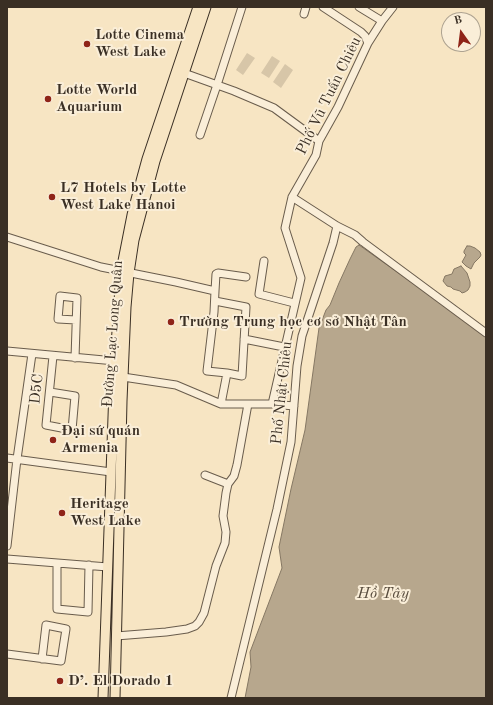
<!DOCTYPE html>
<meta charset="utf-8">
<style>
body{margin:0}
#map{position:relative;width:493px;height:705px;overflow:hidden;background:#f7e5c3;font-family:"Old Standard TT",serif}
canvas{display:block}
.frame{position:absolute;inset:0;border:8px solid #3a2f24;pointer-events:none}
.north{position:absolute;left:441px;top:12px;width:40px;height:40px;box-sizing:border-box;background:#faeed8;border:1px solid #ada290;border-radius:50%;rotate:346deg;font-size:11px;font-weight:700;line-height:16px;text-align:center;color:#3a2f24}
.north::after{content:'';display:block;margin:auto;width:14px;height:18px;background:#8f2418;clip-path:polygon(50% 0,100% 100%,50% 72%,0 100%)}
</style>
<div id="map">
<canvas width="493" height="705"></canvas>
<div class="frame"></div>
<div class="north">B</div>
</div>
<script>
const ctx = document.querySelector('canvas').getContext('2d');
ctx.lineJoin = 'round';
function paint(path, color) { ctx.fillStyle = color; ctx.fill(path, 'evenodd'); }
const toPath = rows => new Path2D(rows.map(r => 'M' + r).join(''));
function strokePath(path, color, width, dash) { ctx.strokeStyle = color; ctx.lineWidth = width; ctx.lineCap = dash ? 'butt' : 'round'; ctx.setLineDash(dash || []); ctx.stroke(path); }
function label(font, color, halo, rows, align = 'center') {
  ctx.font = font + ' "Old Standard TT",serif'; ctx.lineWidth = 4; ctx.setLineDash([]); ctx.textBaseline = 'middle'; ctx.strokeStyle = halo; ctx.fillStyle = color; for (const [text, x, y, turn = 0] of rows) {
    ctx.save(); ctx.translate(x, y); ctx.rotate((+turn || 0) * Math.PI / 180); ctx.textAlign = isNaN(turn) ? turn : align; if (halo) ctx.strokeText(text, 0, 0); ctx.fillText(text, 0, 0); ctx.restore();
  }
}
paint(toPath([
 [247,53,255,58,243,75,236,70],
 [272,56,280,61,269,78,261,73],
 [285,64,293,70,281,88,273,82]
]), '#d7c6a8');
const water = toPath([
 [359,245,486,335,486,698,245,698,251,667,250,652,282,568,279,547,291,489,305,430,319,328,326,310,330,305,339,283,350,259,356,247,359,245],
 [467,246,470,246,475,248,480,252,481,255,480,257,474,263,471,269,466,266,462,262,466,255,464,253,464,251,467,246],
 [461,266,467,273,470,282,470,286,468,290,465,292,462,293,460,291,453,289,451,287,447,286,443,281,445,276,452,274,454,269,461,266]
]);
paint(water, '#b7a78d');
strokePath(water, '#857763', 1);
const minor = toPath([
 [323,7,361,32,365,36,368,43],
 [359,7,382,21],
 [304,14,306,7],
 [184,73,234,91,274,108,319,141],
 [200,135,217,85,242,7],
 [292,197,337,226,355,235,363,242,486,333],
 [7,237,101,267,176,282,215,291,214,312,207,371,227,373],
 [264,261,259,294,294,303],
 [215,291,216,274,218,273,246,277],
 [215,301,246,307,242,376,227,373,221,404],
 [244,339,284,347],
 [7,351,115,361],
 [75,358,77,298,60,296,58,319,76,320],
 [123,377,176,385,221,404,272,404,294,406],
 [50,392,75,396,72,430,46,425,53,356],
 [272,404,301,278,285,228,292,197,316,155,319,141,338,107,368,43,382,21,393,7],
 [7,458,111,472],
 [205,475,228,484],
 [7,546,17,459,32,354],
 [7,559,108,567],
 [57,563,57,609,88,612,89,565],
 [116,636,166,632,187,629,195,626,199,622,204,613,216,566,225,543,226,532,223,516,226,493,228,484,234,476,237,465,248,404],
 [7,654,61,661,66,629,46,625,42,659],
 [231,698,277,509,291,442,297,366,302,336,333,243,337,226]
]);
const major = toPath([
 [103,698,115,361,121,271,132,215,138,192,147,159,198,7],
 [115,698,122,401,126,307,129,273,134,240,155,161,206,7]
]);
strokePath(minor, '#695c4c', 9);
strokePath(major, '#3a2f24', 11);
strokePath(minor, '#faeed8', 7);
strokePath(major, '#f7e5c3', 9);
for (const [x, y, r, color] of [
 [87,44,4,"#8f2418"],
 [48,99,4,"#8f2418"],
 [52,197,4,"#8f2418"],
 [171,322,4,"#8f2418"],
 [53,440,4,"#8f2418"],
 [62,513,4,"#8f2418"],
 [60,681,4,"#8f2418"]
]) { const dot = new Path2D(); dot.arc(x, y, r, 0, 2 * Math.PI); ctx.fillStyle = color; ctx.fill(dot); strokePath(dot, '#faeed8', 1.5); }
label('bold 15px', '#3a2f24', '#faeed8', [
 ["Lotte Cinema",95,35],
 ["West Lake",95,52],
 ["Lotte World",56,90],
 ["Aquarium",56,107],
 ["L7 Hotels by Lotte",60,188],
 ["West Lake Hanoi",60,205],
 ["Trường Trung học cơ sở Nhật Tân",179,322],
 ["Đại sứ quán",61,431],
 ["Armenia",61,448],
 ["Heritage",70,504],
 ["West Lake",70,521],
 ["D’. El Dorado 1",68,681]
], 'left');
label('15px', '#3a2f24', '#faeed8', [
 ["Phố Vũ Tuấn Chiêu",329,96,-64],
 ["Đường Lạc Long Quân",113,334,-86],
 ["D5C",37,389,-84],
 ["Phố Nhật Chiêu",282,393,-84]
]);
label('italic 16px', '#594d3e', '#faeed8', [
 ["Hồ Tây",383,594]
]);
</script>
